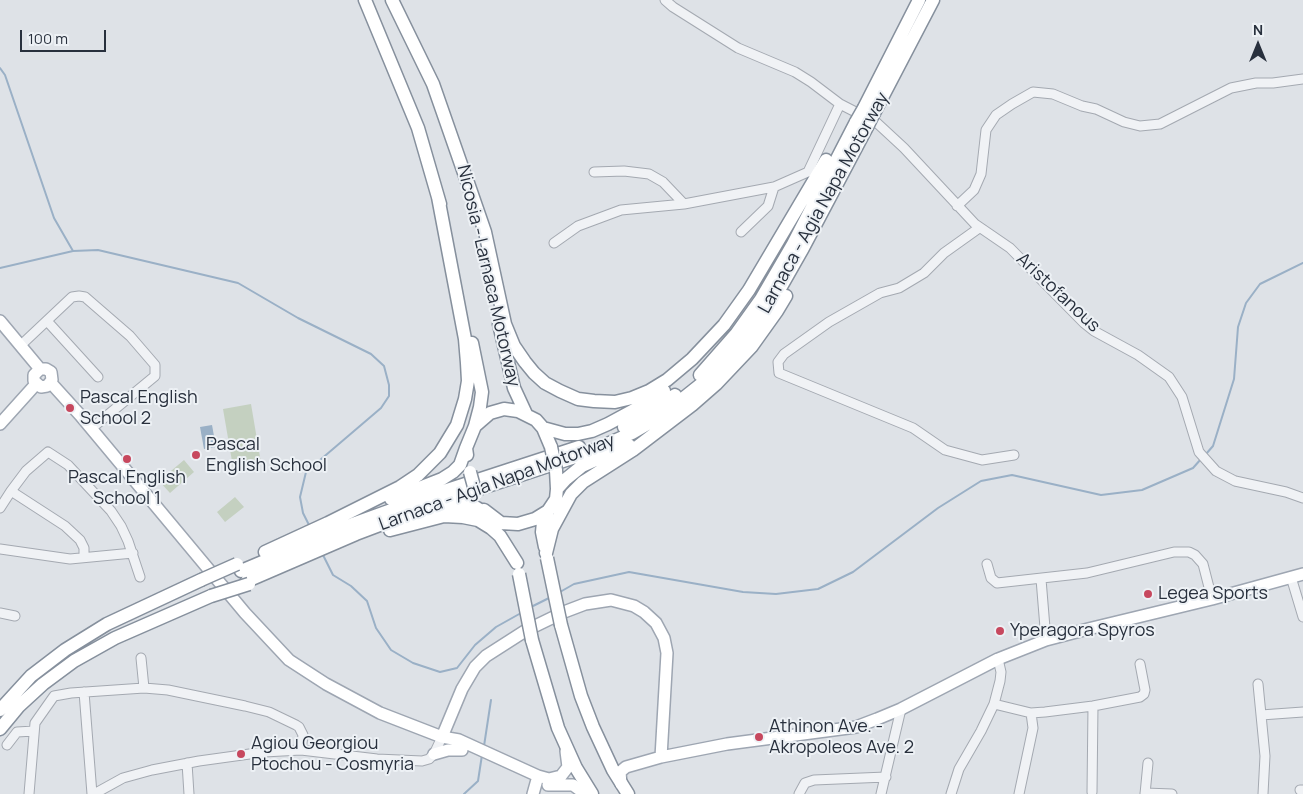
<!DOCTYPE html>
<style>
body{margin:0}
#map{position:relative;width:1303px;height:794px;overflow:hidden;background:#dee2e7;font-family:Manrope,sans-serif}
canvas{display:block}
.north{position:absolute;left:1233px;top:20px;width:50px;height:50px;-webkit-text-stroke:4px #edf1f5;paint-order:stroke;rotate:0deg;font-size:14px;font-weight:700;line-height:20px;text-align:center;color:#28303d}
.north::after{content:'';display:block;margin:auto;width:18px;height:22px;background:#28303d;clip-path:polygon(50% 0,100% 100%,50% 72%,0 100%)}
.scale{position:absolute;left:20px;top:30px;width:86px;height:22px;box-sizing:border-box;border:2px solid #28303d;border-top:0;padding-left:6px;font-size:15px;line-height:18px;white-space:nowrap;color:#28303d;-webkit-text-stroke:4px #edf1f5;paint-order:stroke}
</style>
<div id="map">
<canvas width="1303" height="794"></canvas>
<div class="north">N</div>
<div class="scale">100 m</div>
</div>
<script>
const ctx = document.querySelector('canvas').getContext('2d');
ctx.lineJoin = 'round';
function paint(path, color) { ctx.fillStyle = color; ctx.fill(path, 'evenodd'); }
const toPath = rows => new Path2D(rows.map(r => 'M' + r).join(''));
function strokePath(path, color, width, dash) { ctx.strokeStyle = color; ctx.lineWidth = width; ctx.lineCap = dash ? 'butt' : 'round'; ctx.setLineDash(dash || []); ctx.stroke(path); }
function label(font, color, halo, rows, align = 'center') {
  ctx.font = font + ' Manrope,sans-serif'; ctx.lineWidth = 4; ctx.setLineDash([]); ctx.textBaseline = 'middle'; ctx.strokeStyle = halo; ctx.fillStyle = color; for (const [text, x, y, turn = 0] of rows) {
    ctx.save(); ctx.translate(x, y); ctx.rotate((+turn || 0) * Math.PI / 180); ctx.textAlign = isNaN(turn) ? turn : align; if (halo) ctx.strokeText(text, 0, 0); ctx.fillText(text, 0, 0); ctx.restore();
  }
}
paint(toPath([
 [251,404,261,463,233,467,223,409],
 [184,460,194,472,170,493,159,481],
 [235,497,244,507,225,522,217,512]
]), '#c4d0c0');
paint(toPath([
 [212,425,216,447,204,449,200,427]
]), '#9ab0c6');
strokePath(toPath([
 [0,68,5,75,54,218,73,251,98,250,238,283,298,318,371,354,384,366,389,385,389,396,381,408,306,472,300,497,303,513,309,525],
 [0,268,73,251],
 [1206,454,1213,446,1234,379,1238,327,1246,303,1260,284,1303,263],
 [323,555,333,575,351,586,367,601,376,628,391,650,413,663,440,672,457,668,475,645,496,627,521,613],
 [560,592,574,584,629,572,743,592,776,594,818,589,853,572,938,508,981,481,1012,475,1101,495,1142,490,1193,468,1201,459],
 [531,607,549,598],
 [484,746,491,700],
 [464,794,478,781,482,755]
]), '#9ab0c6', 2);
const minor = toPath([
 [665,0,673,7,738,48,795,72,811,82,840,104,877,123,904,148,975,224,1010,248,1084,323,1094,331,1138,355,1169,377,1182,397,1199,452,1216,471,1235,481,1286,492,1303,498],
 [594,172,624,171,649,174,663,182,684,204],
 [957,206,974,190,981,174,986,130,996,115,1012,104,1033,92,1053,94,1082,106,1096,109,1124,122,1140,126,1160,124,1231,88,1256,83,1273,83,1303,79],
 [979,228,944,253,924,273,899,288,880,293,829,322,784,354,778,362,779,373,913,428,945,450,982,460,1014,455],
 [741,232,768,206,774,187],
 [554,243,578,226,621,210,684,204,774,187,808,172,840,104],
 [47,321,98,377],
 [20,346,72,297,79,296,85,297,130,336,155,365,155,376,92,428],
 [11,491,65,526,80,540,84,548,84,557],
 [0,508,11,491,26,471,48,452,68,465,111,511,121,526,128,541,140,577],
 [0,549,70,559,133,553],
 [987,564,991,578,997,583,1087,573,1174,552,1189,552,1195,555,1203,564,1212,599],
 [1291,577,1303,617],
 [1041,579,1046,640],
 [0,613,15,616],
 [141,658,144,688],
 [1258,684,1265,756,1263,794],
 [84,692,92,794],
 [994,704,1031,713,1045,712,1093,706,1140,697,1144,694,1145,690,1140,664],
 [1261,715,1303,712],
 [7,745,17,732,34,731],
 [187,763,189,794],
 [1300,790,1303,790],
 [1092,792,1093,706],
 [1145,793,1172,794],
 [29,794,35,723,54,696,71,693,144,688,168,690,245,706,269,712,296,725,299,727,303,735,301,750],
 [94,794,123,778,152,770,199,761,264,752,301,750,377,759,422,761,429,759,434,754,442,737],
 [799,794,805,783,814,780,886,777],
 [881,794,901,709],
 [951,794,959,769,981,731,994,704,1000,681,1001,672,998,659],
 [1019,794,1033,728,1031,713],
 [1145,794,1148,763]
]);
const major = toPath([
 [0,321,40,369,46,369,51,372,52,380,47,386,41,387,34,381,34,375,40,369],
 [51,383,80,415,245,613,289,660,326,684,380,713,442,737,459,740,538,776,549,779,561,776,568,767,566,751],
 [0,424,36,384],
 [442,737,462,689,475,667,486,656,525,631,564,612,585,604,611,600,634,606,644,612,656,623,664,638,667,653,661,757],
 [434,754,448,750,462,750],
 [621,784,620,772,626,767,661,757,727,744,856,727,877,719,901,709,998,659,1046,640,1088,629,1212,599,1303,574],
 [548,785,573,785,585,794],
 [533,794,538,776]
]);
const highway = toPath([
 [365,0,418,128,440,204],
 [392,0,433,84,470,190],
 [864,108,919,0],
 [874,113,933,0],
 [468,183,485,232,505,324,514,346,525,362,534,373,545,383,560,391,578,399,594,401,615,402,632,398,649,391,667,380,692,359,724,325,749,290,826,160],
 [499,324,514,388,526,414],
 [472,343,482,392,480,407,475,426],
 [700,375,736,334,761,299,793,244,856,122],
 [624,427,675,395],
 [543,428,565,434,578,434,592,431,608,424,645,404,664,391],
 [467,455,466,448,475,426,490,413,504,409,518,411,536,420,543,428,551,447],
 [557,489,566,479,582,466,629,445],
 [391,499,442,479,453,472,460,465,466,448],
 [484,510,501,523,518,524,535,519,548,511,556,499,557,489,556,470],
 [438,511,456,506,466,506,477,508,490,516],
 [390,530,444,516,463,517,478,520,491,528,500,536,517,563],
 [545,547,542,532,543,522,548,511],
 [265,552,328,523,400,487,418,475,440,453,457,425,465,399,468,381,467,363,465,339,438,197],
 [546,553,552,529,571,494,583,482,633,450,692,405,716,384,752,346,777,311,786,296],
 [241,571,353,524,441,492,579,447],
 [247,581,356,534,446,500,587,453,632,433,661,416,710,377,744,341,770,306,803,248,867,127],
 [561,625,581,696,593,727,613,770,628,794],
 [532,640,558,728,576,768,592,794],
 [0,710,31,676,65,650,107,624,201,580],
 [0,729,19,706,43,684,74,661,115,638,211,596]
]);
strokePath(minor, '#a4a9b1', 11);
strokePath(major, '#9ea6b2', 14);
strokePath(highway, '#86909d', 15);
strokePath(minor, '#f0f2f5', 9);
strokePath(major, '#fff', 11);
strokePath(highway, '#fff', 12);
const highwayBridge = toPath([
 [856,122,864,108],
 [867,127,874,113],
 [551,447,556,470],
 [470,472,476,494],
 [547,558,561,625],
 [519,574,532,640],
 [201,580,237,564],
 [211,596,249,584]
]);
strokePath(highwayBridge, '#86909d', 15, []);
strokePath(highwayBridge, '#fff', 12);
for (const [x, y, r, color] of [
 [70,408,5,"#c7485e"],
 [196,455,5,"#c7485e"],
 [127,459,5,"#c7485e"],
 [1148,594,5,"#c7485e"],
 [1000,631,5,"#c7485e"],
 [759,737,5,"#c7485e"],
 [241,754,5,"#c7485e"]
]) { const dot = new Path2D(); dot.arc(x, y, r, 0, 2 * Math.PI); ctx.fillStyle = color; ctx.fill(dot); strokePath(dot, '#edf1f5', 2); }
label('18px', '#28303d', '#edf1f5', [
 ["Larnaca - Agia Napa Motorway",824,203,-61],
 ["Nicosia - Larnaca Motorway",488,276,77],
 ["Aristofanous",1058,293,43],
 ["Larnaca - Agia Napa Motorway",497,483,-20]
]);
label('18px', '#28303d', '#edf1f5', [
 ["Pascal English",80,398],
 ["School 2",80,419],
 ["Pascal",206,445],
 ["English School",206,466],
 ["Pascal English",127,478,"center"],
 ["School 1",127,499,"center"],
 ["Legea Sports",1158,594],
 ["Yperagora Spyros",1010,631],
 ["Athinon Ave. -",769,727],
 ["Akropoleos Ave. 2",769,748],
 ["Agiou Georgiou",251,744],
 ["Ptochou - Cosmyria",251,765]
], 'left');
</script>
